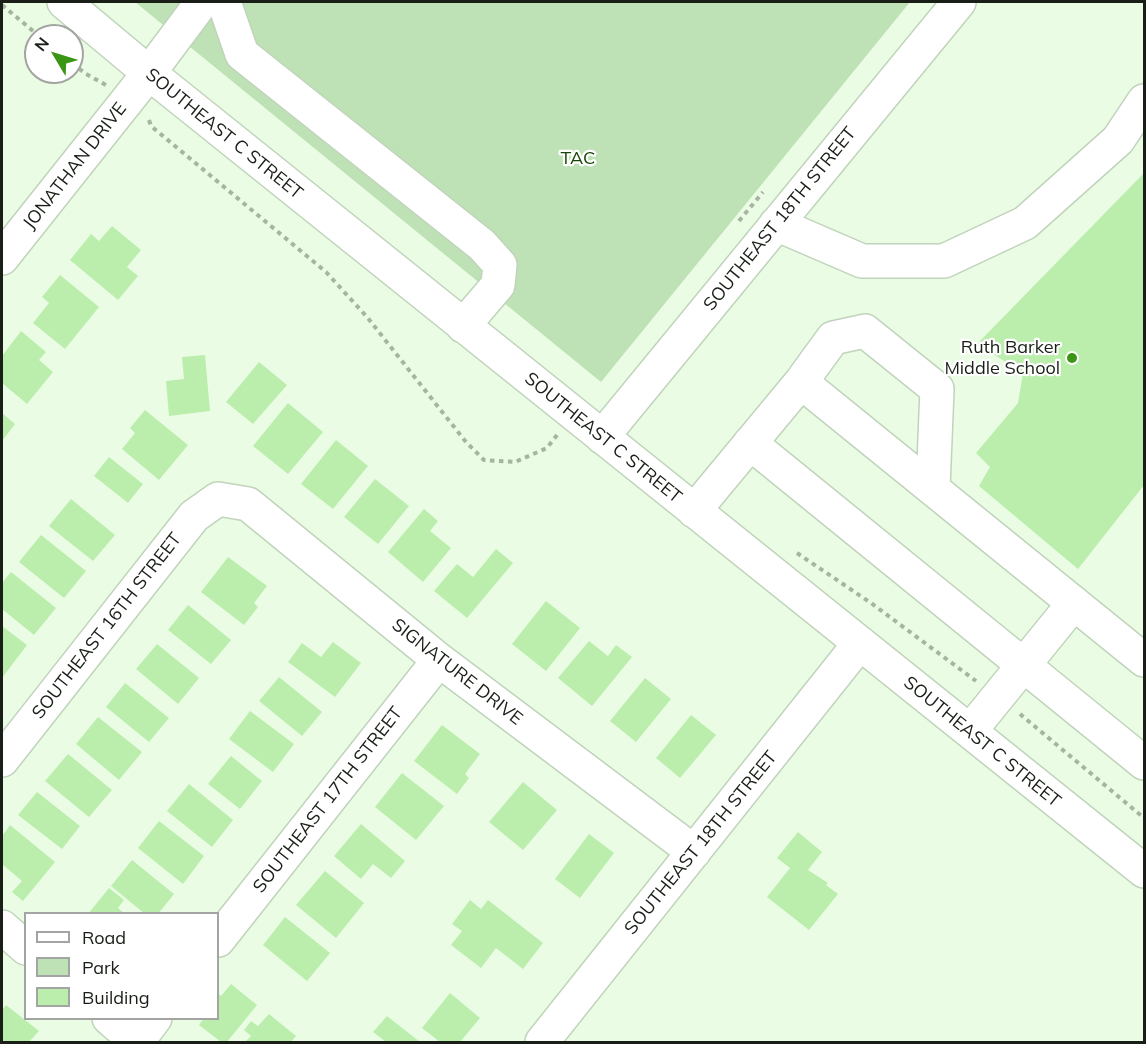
<!DOCTYPE html>
<style>
body{margin:0}
#map{position:relative;width:1146px;height:1044px;overflow:hidden;background:#eafde4;font-family:Mulish,sans-serif}
canvas{display:block}
.frame{position:absolute;inset:0;border:3px solid #191f17;pointer-events:none}
.legend{position:absolute;left:24px;top:912px;width:195px;height:108px;box-sizing:border-box;background:#fff;border:2px solid #a3a5a2;margin:0;padding:8px 10px;list-style:none;font-size:18px;color:#191f17}
.legend li{display:flex;align-items:center;gap:12px;height:30px}
.legend b{width:30px;border:2px solid #a3a5a2}
.north{position:absolute;left:24px;top:24px;width:60px;height:60px;box-sizing:border-box;background:#fff;border:2px solid #a3a5a2;border-radius:50%;rotate:308deg;font-size:16px;font-weight:700;line-height:24px;text-align:center;color:#191f17}
.north::after{content:'';display:block;margin:auto;width:21px;height:27px;background:#3a9614;clip-path:polygon(50% 0,100% 100%,50% 72%,0 100%)}
</style>
<div id="map">
<canvas width="1146" height="1044"></canvas>
<div class="frame"></div>
<ul class="legend">
<li><b style="height:8px;background:#fff"></b>Road</li>
<li><b style="height:16px;background:#bee2b5"></b>Park</li>
<li><b style="height:16px;background:#bbedad"></b>Building</li>
</ul>
<div class="north">N</div>
</div>
<script>
const ctx = document.querySelector('canvas').getContext('2d');
ctx.lineJoin = 'round';
function paint(path, color) { ctx.fillStyle = color; ctx.fill(path, 'evenodd'); }
const toPath = rows => new Path2D(rows.map(r => 'M' + r).join(''));
function strokePath(path, color, width, dash) { ctx.strokeStyle = color; ctx.lineWidth = width; ctx.lineCap = dash ? 'butt' : 'round'; ctx.setLineDash(dash || []); ctx.stroke(path); }
function label(font, color, halo, rows, align = 'center') {
  ctx.font = font + ' Mulish,sans-serif'; ctx.lineWidth = 4.5; ctx.setLineDash([]); ctx.textBaseline = 'middle'; ctx.strokeStyle = halo; ctx.fillStyle = color; for (const [text, x, y, turn = 0] of rows) {
    ctx.save(); ctx.translate(x, y); ctx.rotate((+turn || 0) * Math.PI / 180); ctx.textAlign = isNaN(turn) ? turn : align; if (halo) ctx.strokeText(text, 0, 0); ctx.fillText(text, 0, 0); ctx.restore();
  }
}
paint(toPath([
 [135,2,910,2,601,382]
]), '#bee2b5');
paint(toPath([
 [1144,173,1144,485,1078,569,979,486,990,467,976,453,1018,403,1023,373,977,344],
 [112,226,141,250,127,267,138,276,118,300,70,260,91,234,99,241],
 [60,275,99,307,65,349,33,323,49,303,42,297],
 [21,331,46,352,39,360,53,372,27,404,2,383,2,356],
 [205,355,210,411,169,416,166,381,184,379,182,357],
 [259,362,287,385,253,424,226,402],
 [288,403,323,432,288,474,253,446],
 [145,410,188,445,159,480,122,449,135,433,130,428],
 [2,413,15,424,2,441],
 [336,440,368,466,333,509,301,484],
 [109,457,143,484,128,503,94,476],
 [375,479,409,506,378,544,344,517],
 [71,499,115,535,93,561,49,526],
 [424,509,438,521,430,531,451,548,423,582,388,552],
 [41,535,86,571,64,598,19,562],
 [496,549,513,563,467,618,434,591,457,564,473,577],
 [228,557,267,586,254,603,258,607,244,625,201,592],
 [11,572,56,608,34,635,2,609,2,583],
 [546,601,580,628,546,671,512,644],
 [188,605,231,640,211,664,168,630],
 [2,626,27,645,2,678],
 [589,641,608,656,616,645,632,657,592,706,558,678],
 [333,642,361,663,335,697,288,662,302,643,321,657],
 [157,644,199,678,178,704,136,669],
 [279,677,322,712,302,736,259,701],
 [645,678,671,699,636,742,610,721],
 [125,683,169,718,149,742,106,707],
 [250,711,294,744,273,772,229,739],
 [691,715,716,735,680,778,656,758],
 [98,717,142,752,119,780,76,744],
 [442,725,480,754,465,774,469,778,457,794,414,761],
 [68,754,112,790,89,817,45,781],
 [231,756,262,781,240,809,208,784],
 [402,773,444,806,416,840,375,807],
 [523,782,557,810,523,850,489,822],
 [189,784,233,820,212,847,167,811],
 [37,792,80,826,62,849,18,815],
 [159,821,204,856,183,884,138,848],
 [361,824,405,861,391,878,373,864,361,879,334,856],
 [10,825,55,862,23,901,12,892,22,881,2,864,2,836],
 [798,832,822,852,808,870,828,883,826,885,838,894,809,930,767,897,790,868,777,858],
 [589,834,614,853,580,898,555,879],
 [132,860,174,894,158,914,145,914,111,886],
 [325,871,364,903,336,938,296,905],
 [109,888,124,900,118,908,125,914,88,914],
 [470,900,481,909,488,900,543,943,523,969,496,948,481,968,451,945,462,931,452,924],
 [285,917,330,953,307,981,263,945],
 [231,984,257,1005,227,1042,221,1042,199,1025,204,1018,218,1018,218,993,221,996],
 [450,993,480,1018,460,1042,440,1042,422,1028],
 [6,1005,39,1031,29,1042,2,1042,2,1010],
 [269,1014,296,1036,291,1042,245,1042,251,1036,244,1030,251,1021,258,1026],
 [387,1016,420,1042,386,1042,373,1032]
]), '#bbedad');
const minor = toPath([
 [64,2,149,73,1144,871],
 [224,2,242,54,482,245,500,265,498,285,463,326],
 [776,224,862,261,944,261,1025,223,1118,140,1144,101],
 [2,258,149,73,202,2],
 [801,382,1144,660],
 [602,437,959,2],
 [750,443,1144,763],
 [694,511,801,382,833,338,865,331,937,389,933,488],
 [970,731,1074,603],
 [2,760,194,516,218,499,248,504,439,660,694,852],
 [2,927,26,948],
 [218,940,439,660],
 [109,1018,137,1042],
 [137,1042,155,1018],
 [542,1042,860,643]
]);
strokePath(minor, '#c0d3bb', 36);
strokePath(toPath([
 [2,5,39,36],
 [72,63,86,74,106,85],
 [149,120,151,126,326,272,367,317,466,442,484,460,515,462,547,448,557,435],
 [739,221,763,192],
 [797,553,871,603,976,681],
 [1020,714,1144,818]
]), '#a6b4a1', 4, [4.5, 4.5]);
strokePath(minor, '#fff', 33);
for (const [x, y, r, color] of [
 [1072,358,6,"#3a9614"]
]) { const dot = new Path2D(); dot.arc(x, y, r, 0, 2 * Math.PI); ctx.fillStyle = color; ctx.fill(dot); strokePath(dot, '#fff', 2); }
label('18px', '#191f17', '#fff', [
 ["SOUTHEAST C STREET",224,134,39],
 ["JONATHAN DRIVE",75,166,-52],
 ["SOUTHEAST 18TH STREET",780,219,-51],
 ["SOUTHEAST C STREET",603,438,39],
 ["SOUTHEAST 16TH STREET",107,626,-52],
 ["SIGNATURE DRIVE",457,672,38],
 ["SOUTHEAST C STREET",982,742,39],
 ["SOUTHEAST 17TH STREET",328,800,-52],
 ["SOUTHEAST 18TH STREET",701,843,-51]
]);
label('18px', '#174606', '#fff', [
 ["TAC",578,159]
]);
label('18px', '#191f17', '#fff', [
 ["Ruth Barker",1060,348],
 ["Middle School",1060,369]
], 'right');
</script>
